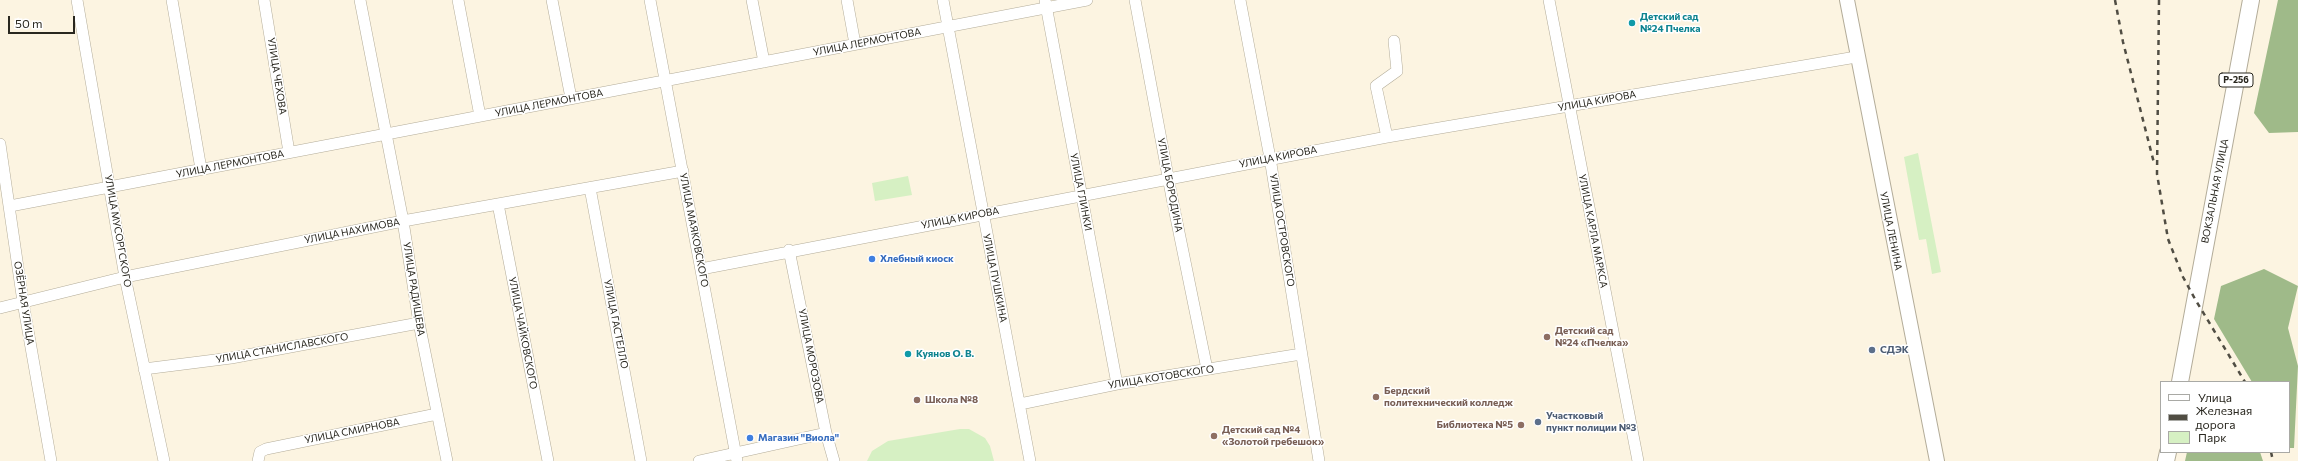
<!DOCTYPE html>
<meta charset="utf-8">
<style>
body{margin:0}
#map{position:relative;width:2298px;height:461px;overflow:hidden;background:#fcf4e1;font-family:Commissioner,sans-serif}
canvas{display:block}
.legend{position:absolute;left:2160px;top:381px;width:130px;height:72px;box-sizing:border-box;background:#fff;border:1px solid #a9a9a5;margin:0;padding:5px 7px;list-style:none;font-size:12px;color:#29271f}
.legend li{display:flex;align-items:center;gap:8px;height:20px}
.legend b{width:20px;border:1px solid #a9a9a5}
.scale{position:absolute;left:8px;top:16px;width:67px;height:18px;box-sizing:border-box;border:2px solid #29271f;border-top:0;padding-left:5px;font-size:12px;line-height:14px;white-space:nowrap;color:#29271f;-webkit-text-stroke:3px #fff;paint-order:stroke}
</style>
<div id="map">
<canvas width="2298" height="461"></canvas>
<ul class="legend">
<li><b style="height:5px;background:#fff"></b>Улица</li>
<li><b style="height:5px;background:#504d43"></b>Железная дорога</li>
<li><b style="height:11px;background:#d6f0c3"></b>Парк</li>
</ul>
<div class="scale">50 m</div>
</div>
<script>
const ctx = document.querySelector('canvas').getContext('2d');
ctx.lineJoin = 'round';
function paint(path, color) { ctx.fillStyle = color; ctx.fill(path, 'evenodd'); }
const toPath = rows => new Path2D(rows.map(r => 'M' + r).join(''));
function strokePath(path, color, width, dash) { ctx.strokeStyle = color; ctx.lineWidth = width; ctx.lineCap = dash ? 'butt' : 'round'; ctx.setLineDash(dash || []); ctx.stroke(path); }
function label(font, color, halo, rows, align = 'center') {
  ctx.font = font + ' Commissioner,sans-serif'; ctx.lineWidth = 3; ctx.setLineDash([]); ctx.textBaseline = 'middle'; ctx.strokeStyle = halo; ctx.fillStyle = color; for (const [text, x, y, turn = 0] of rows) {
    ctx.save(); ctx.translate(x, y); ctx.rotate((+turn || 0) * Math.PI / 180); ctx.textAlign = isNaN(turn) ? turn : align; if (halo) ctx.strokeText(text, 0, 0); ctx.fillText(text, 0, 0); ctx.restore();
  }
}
paint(toPath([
 [1918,153,1941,272,1932,274,1926,239,1919,240,1904,157],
 [908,176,912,195,875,201,872,183],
 [960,429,969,429,985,438,990,446,994,461,867,461,872,451,888,441]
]), '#d6f0c3');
paint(toPath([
 [2278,0,2298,0,2298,132,2269,133,2254,113],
 [2264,269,2298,286,2288,328,2298,366,2294,448,2289,448,2289,382,2252,382,2214,319,2221,286],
 [2187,452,2260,452,2263,461,2185,461]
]), '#9fba89');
const minor = toPath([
 [77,0,125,277,164,461],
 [172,0,201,169],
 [264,0,289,152],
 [360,0,403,221,419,323,447,461],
 [458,0,480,116],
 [552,0,571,98],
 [650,0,737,461],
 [752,0,764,62],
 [847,0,855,44],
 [943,0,1030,461],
 [1045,0,1117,384],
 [1135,0,1172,198,1207,369],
 [1240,0,1270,158,1319,461],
 [1549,0,1638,461],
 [1387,137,1376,86,1397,71,1394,41],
 [0,144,23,302,51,461],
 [590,188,641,461],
 [498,204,548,461],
 [10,206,1087,0],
 [789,250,826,433,834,461],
 [701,269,1387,137,1856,57],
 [0,308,125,277,403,221,683,171],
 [144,369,231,358,419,323],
 [1020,404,1117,384,1301,354],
 [258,461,260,452,266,449,437,414],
 [699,461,826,433]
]);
const major = toPath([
 [1847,0,1937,461]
]);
const highway = toPath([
 [2180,382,2251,0],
 [2166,461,2168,452]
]);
strokePath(minor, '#b3ac99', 12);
strokePath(major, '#b3ac99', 16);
strokePath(highway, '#b3ac99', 18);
strokePath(minor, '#fff', 11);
strokePath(major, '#fff', 14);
strokePath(highway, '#fff', 16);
strokePath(toPath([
 [2115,0,2123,42,2154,163],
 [2159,0,2157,174,2168,239,2183,277,2195,299,2245,382],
 [2271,452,2273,461]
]), '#504d43', 2.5, [5, 5]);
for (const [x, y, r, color] of [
 [1632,23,4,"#0f9aa8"],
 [872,259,4,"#3f7fe0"],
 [1547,337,4,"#8d6e63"],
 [1872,350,4,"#5c6f8a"],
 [908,354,4,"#0f9aa8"],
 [1376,397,4,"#8d6e63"],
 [917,400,4,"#8d6e63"],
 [1538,422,4,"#5c6f8a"],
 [1521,425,4,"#8d6e63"],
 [1214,436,4,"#8d6e63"],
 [750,438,4,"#3f7fe0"]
]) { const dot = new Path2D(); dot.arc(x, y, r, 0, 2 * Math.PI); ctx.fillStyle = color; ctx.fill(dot); strokePath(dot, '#fff', 1.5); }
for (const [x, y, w] of [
 [2236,80,34]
]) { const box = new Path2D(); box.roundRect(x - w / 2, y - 7, w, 14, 3); ctx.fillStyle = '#fff'; ctx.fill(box); strokePath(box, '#29271f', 1); }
label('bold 9px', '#29271f', null, [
 ["Р-256",2236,80]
]);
label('bold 10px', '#0d838f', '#fff', [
 ["Детский сад",1640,17],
 ["№24 Пчелка",1640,29],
 ["Куянов О. В.",916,354]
], 'left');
label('10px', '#29271f', '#fff', [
 ["УЛИЦА ЛЕРМОНТОВА",867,42,-11],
 ["УЛИЦА ЧЕХОВА",277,76,81],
 ["УЛИЦА КИРОВА",1597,101,-10],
 ["УЛИЦА ЛЕРМОНТОВА",549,103,-11],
 ["УЛИЦА КИРОВА",1278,157,-11],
 ["УЛИЦА ЛЕРМОНТОВА",230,164,-11],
 ["УЛИЦА БОРОДИНА",1170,185,79],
 ["ВОКЗАЛЬНАЯ УЛИЦА",2215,191,-79],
 ["УЛИЦА ГЛИНКИ",1081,192,79],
 ["УЛИЦА КИРОВА",960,218,-11],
 ["УЛИЦА МАЯКОВСКОГО",694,230,79],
 ["УЛИЦА ОСТРОВСКОГО",1282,230,81],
 ["УЛИЦА МУСОРГСКОГО",118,231,80],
 ["УЛИЦА НАХИМОВА",352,231,-11],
 ["УЛИЦА КАРЛА МАРКСА",1593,231,79],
 ["УЛИЦА ЛЕНИНА",1891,231,79],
 ["УЛИЦА ПУШКИНА",995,278,79],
 ["УЛИЦА РАДИЩЕВА",414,289,81],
 ["ОЗЁРНАЯ УЛИЦА",24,303,81],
 ["УЛИЦА ГАСТЕЛЛО",616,324,79],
 ["УЛИЦА ЧАЙКОВСКОГО",523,333,79],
 ["УЛИЦА СТАНИСЛАВСКОГО",282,348,-10],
 ["УЛИЦА МОРОЗОВА",811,356,79],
 ["УЛИЦА КОТОВСКОГО",1161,377,-9],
 ["УЛИЦА СМИРНОВА",352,431,-11]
]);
label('bold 10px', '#366cbe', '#fff', [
 ["Хлебный киоск",880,259],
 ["Магазин \"Виола\"",758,438]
], 'left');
label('bold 10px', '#785e54', '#fff', [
 ["Детский сад",1555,331],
 ["№24 «Пчелка»",1555,343],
 ["Бердский",1384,391],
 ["политехнический колледж",1384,403],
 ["Школа №8",925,400],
 ["Библиотека №5",1513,425,"right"],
 ["Детский сад №4",1222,430],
 ["«Золотой гребешок»",1222,442]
], 'left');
label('bold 10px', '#4e5e75', '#fff', [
 ["СДЭК",1880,350],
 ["Участковый",1546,416],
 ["пункт полиции №3",1546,428]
], 'left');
</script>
